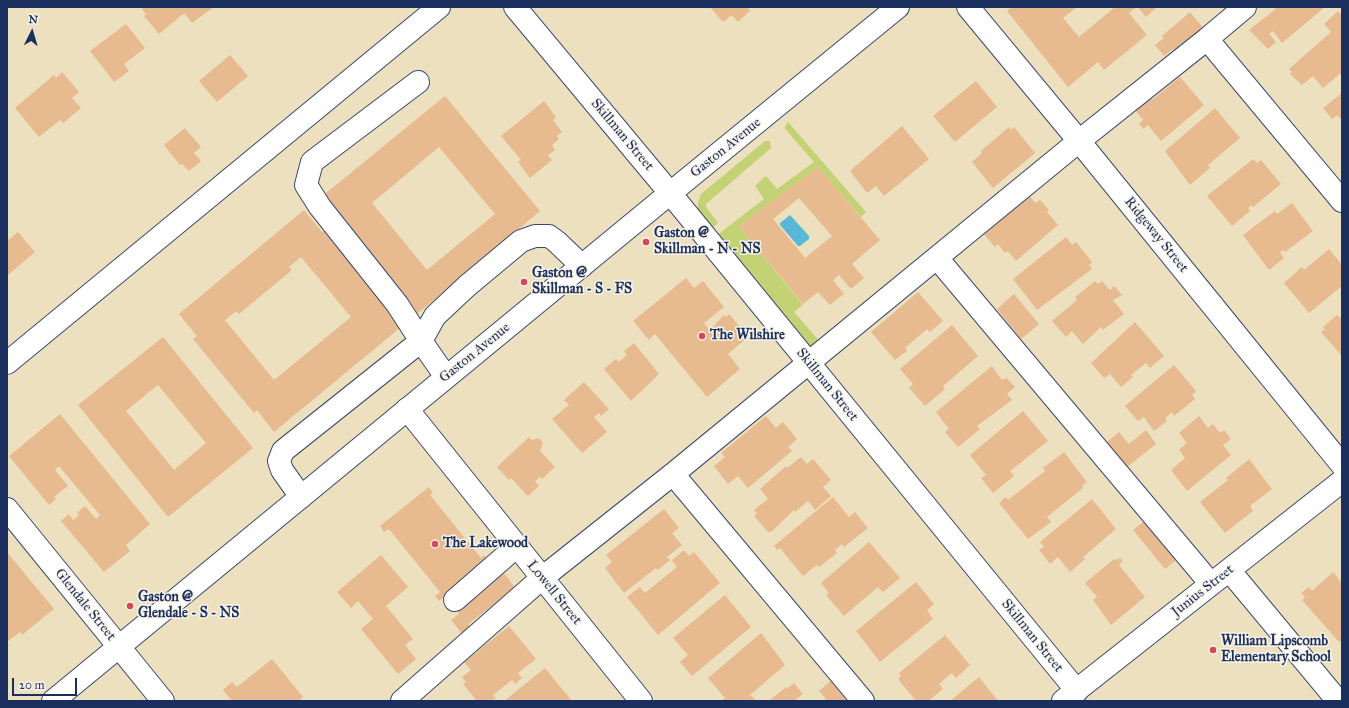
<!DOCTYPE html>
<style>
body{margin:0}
#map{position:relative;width:1349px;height:708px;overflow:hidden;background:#ede0bf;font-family:"IM FELL Great Primer",serif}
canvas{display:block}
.frame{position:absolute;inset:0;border:8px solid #1b2f5e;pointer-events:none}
.north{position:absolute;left:12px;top:12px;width:40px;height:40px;-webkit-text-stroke:3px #f7f3e8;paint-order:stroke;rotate:5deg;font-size:11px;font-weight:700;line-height:16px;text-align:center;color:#1b2f5e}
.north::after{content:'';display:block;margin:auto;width:14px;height:18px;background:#1b2f5e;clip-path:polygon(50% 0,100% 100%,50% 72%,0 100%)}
.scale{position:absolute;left:12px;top:678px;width:65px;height:18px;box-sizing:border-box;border:2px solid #1b2f5e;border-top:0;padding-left:5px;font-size:12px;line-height:14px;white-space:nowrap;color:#1b2f5e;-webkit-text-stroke:3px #f7f3e8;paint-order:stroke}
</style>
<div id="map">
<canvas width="1349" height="708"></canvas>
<div class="frame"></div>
<div class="north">N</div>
<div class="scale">20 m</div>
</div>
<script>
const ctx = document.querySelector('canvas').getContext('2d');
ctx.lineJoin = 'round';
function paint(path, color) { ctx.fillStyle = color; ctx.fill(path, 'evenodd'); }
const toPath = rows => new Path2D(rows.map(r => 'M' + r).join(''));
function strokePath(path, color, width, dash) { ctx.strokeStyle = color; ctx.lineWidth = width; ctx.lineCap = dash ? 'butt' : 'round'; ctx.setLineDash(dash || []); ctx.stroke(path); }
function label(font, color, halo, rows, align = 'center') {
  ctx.font = font + ' "IM FELL Great Primer",serif'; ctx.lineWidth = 3; ctx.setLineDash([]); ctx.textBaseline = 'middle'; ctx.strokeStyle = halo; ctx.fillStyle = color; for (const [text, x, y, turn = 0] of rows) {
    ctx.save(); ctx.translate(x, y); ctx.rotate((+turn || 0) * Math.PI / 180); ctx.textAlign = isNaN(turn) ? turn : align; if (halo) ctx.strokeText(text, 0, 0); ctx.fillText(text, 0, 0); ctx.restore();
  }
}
paint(toPath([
 [788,122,866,212,861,217,818,167,739,226,803,305,794,312,822,344,815,347,807,346,716,236,764,199,755,186,766,176,777,189,814,162,785,129,785,126],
 [765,141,770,141,771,148,706,204,706,207,718,223,711,229,698,212,698,203,701,194]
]), '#c2d274');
paint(toPath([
 [790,215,809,236,809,239,800,246,798,246,780,225,780,223]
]), '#5ab7d8');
paint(toPath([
 [145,7,214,7,192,23,185,14,182,15,159,34,144,16,146,14,142,9],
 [710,7,747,7,750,11,738,22,732,15,723,22],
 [1012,7,1077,7,1063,18,1079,37,1115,7,1137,7,1129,13,1147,35,1104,70,1098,62,1068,87,1007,11],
 [1138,7,1157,7,1146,17],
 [1278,7,1325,7,1282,43,1273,31,1269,34,1276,42,1268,49,1249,30],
 [1338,11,1342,16,1342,72,1323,88,1313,76,1302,85,1290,74,1292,72,1289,69,1331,32,1324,24],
 [1190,12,1203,28,1175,52,1173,49,1164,56,1155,45,1164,38,1162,36],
 [126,24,145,48,124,64,129,71,114,82,90,51],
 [230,55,248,76,217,102,199,81],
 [62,72,79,92,72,98,81,108,63,123,60,120,39,137,15,108,54,75,56,78],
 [1180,77,1204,105,1161,141,1148,125,1143,129,1139,124,1143,120,1134,109,1149,96,1152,100],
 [976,81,997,107,955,142,933,116],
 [1342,93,1342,120,1337,115,1332,119,1323,108],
 [445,96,540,211,417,314,320,198],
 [439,147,495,214,427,270,372,203],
 [544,101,556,117,553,120,562,132,557,136,559,139,552,145,555,150,548,155,552,160,530,178,518,162,521,160,501,136],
 [1215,108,1240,138,1208,165,1210,168,1190,185,1165,151],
 [902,126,929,159,884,196,876,186,867,193,850,171],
 [1009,127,1011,130,1014,127,1035,153,993,188,972,162,982,153,981,151],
 [185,128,201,147,194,153,201,161,189,171,182,164,180,165,164,145],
 [1253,159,1257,163,1261,160,1281,184,1253,207,1251,205,1248,208,1250,211,1232,226,1207,196],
 [818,167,880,240,852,264,864,278,851,289,839,275,833,280,844,294,830,305,818,292,803,304,739,226],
 [799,198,832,236,805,258,773,219],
 [1029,195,1035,203,1040,200,1049,210,1047,212,1058,225,1016,261,1008,251,1005,253,998,244,995,247,983,233],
 [1292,203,1313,231,1285,252,1283,250,1280,252,1284,258,1269,270,1243,235,1275,211,1277,214],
 [304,210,322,232,326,229,387,303,383,306,401,327,274,432,257,410,254,413,193,339,197,336,179,314],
 [301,257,351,317,274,380,225,320,236,311,239,314,292,270,289,267],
 [18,232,35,252,8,275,7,274,7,241],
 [1066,237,1072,245,1076,242,1092,262,1089,265,1092,269,1037,310,1013,279],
 [1329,249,1342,265,1342,286,1309,313,1284,283,1302,267,1304,270],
 [686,278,694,288,703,281,724,307,704,323,710,330,724,315,726,317,729,314,748,337,728,354,740,369,707,397,655,334,649,340,633,321],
 [1095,281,1098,284,1102,281,1110,290,1114,286,1122,295,1113,300,1124,314,1103,330,1101,327,1083,344,1072,331,1066,337,1052,321,1077,300,1075,297],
 [918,292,943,321,930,332,927,329,905,348,907,351,895,360,871,332],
 [1014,294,1039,324,1021,339,997,309],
 [1337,315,1342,319,1342,356,1321,332,1325,329,1323,327],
 [1135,322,1164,356,1150,368,1146,363,1131,375,1133,377,1121,387,1110,374,1104,378,1091,363],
 [952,325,978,356,943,386,945,389,925,406,909,388,913,384,900,369],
 [163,337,253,448,168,517,78,405],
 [158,385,206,443,174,470,126,411],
 [634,343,659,374,631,401,604,369,616,359,619,362,627,355,624,351],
 [1174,365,1196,391,1192,395,1195,399,1174,416,1172,412,1165,418,1167,421,1154,431,1144,417,1138,421,1125,406],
 [992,366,1002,380,1007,378,1015,387,1007,394,1012,400,977,426,980,429,958,447,945,432,949,429,936,412],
 [584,382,609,409,601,416,599,413,594,417,607,432,582,453,552,419,569,405,564,400],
 [1023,411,1048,441,1010,471,1014,476,993,493,981,478,986,475,970,455],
 [60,414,150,524,126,545,130,551,104,572,61,521,69,514,73,520,79,515,77,513,85,506,96,519,100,515,59,466,55,470,68,486,54,497,56,499,49,505,9,456],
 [766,416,776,428,783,422,797,439,788,447,792,451,748,488,738,476,728,484,714,466,725,457,721,453],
 [1199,416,1208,428,1213,424,1220,433,1224,430,1231,439,1223,445,1231,455,1187,491,1171,470,1185,458,1179,450,1187,443,1179,433],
 [1146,430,1156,444,1127,467,1107,442,1119,432,1129,444],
 [529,437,532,440,539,438,543,443,540,451,555,467,542,479,540,477,535,481,539,486,528,496,511,478,509,480,497,467],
 [1064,452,1087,482,1082,486,1083,488,1047,517,1051,522,1028,539,999,503,1006,497,1008,500,1045,471,1043,468],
 [801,457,807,464,813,459,831,480,823,487,831,496,815,510,808,501,795,512,794,510,771,532,768,532,754,516,757,513,754,510,768,499,760,489,786,466,787,468],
 [1249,459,1272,489,1250,506,1253,511,1225,533,1200,502,1228,480,1226,478],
 [429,487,433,493,430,495,481,558,484,555,488,561,439,601,435,596,440,592,389,529,384,532,380,526],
 [833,497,849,517,855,512,868,528,844,547,842,544,835,550,837,553,819,567,817,565,803,576,780,548,777,550,774,546],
 [1092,499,1116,529,1083,557,1085,559,1070,572,1058,557,1050,564,1039,550,1044,547,1040,542],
 [664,509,679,528,672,533,682,545,667,557,670,560,665,564,658,570,656,568,624,593,605,568,612,562,606,555],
 [1148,518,1180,557,1165,569,1133,530],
 [869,542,900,578,883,592,878,587,844,616,826,595,829,593,821,583],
 [684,550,689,556,694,552,720,583,658,635,627,597,640,587,645,593,677,567,672,560],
 [7,552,54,609,22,635,20,632,7,642],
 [381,555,408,587,386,606,413,639,405,645,416,659,398,674,361,629,373,619,358,601,351,608,337,592],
 [1120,558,1123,561,1119,565,1145,597,1111,625,1093,600,1097,597,1085,583,1114,559,1116,560],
 [1333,572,1342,583,1342,640,1339,642,1302,600,1305,597,1301,593,1309,587,1312,591],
 [504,573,515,588,468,624,473,631,465,637,451,620,459,614,456,610],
 [916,582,934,604,927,610,933,619,880,662,856,631],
 [725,595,751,627,692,676,680,662,688,655,673,638],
 [509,626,536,659,518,673,522,678,515,684,512,680,493,695,496,698,491,701,477,701,463,684,466,682,462,677,471,670,464,662],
 [761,633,785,665,750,695,755,699,753,701,721,701,725,698,708,678],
 [945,635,970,665,956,678,952,673,939,684,943,689,928,701,916,701,898,679,901,676,899,673],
 [272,659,303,697,298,701,248,701,247,700,246,701,232,701,223,690,232,682,237,687],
 [545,668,572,701,504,701],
 [979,677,998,701,950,701],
 [834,678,852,697,847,701,824,701,826,699,819,691],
 [794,683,803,694,796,699,797,701,769,701,786,687,787,689]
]), '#e7ba8f');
const minor = toPath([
 [515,7,670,193,1077,691],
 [968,7,1079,141,1342,465],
 [1207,39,1342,201],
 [937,258,1211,584],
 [7,363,439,7],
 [446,377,421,341,435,316,467,286,521,241,535,236,549,236,557,242,582,266],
 [407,409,641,701],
 [673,474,863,701],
 [301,497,282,470,279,461,283,451,421,341,397,304,320,207,306,185,312,162,418,82],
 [7,509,163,701],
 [1229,570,1338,701],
 [455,600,517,546],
 [402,701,542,578,673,474,1079,141,1207,39,1245,7],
 [1063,701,1342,481]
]);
const major = toPath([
 [53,701,652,208,898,7]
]);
strokePath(minor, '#3a4a6d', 24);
strokePath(major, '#3a4a6d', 24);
strokePath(minor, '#fff', 22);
strokePath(major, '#fff', 22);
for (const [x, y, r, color] of [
 [646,242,4,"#d1495b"],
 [524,282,4,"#d1495b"],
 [702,336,4,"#d1495b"],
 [435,544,4,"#d1495b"],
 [130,606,4,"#d1495b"],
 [1213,650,4,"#d1495b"]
]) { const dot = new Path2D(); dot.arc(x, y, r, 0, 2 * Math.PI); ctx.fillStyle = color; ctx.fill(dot); strokePath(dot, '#f7f3e8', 1.5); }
label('14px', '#1b2f5e', '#f7f3e8', [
 ["Skillman Street",622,135,50],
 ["Gaston Avenue",726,148,-39],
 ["Ridgeway Street",1156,235,51],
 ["Gaston Avenue",475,353,-39],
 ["Skillman Street",827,385,51],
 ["Junius Street",1203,591,-38],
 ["Lowell Street",554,593,51],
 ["Glendale Street",85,605,51],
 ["Skillman Street",1032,636,51]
]);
label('bold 14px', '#1b2f5e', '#f7f3e8', [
 ["Gaston @",654,234],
 ["Skillman - N - NS",654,250],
 ["Gaston @",532,274],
 ["Skillman - S - FS",532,290],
 ["The Wilshire",710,336],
 ["The Lakewood",443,544],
 ["Gaston @",138,598],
 ["Glendale - S - NS",138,614],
 ["William Lipscomb",1221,642],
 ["Elementary School",1221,658]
], 'left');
</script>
